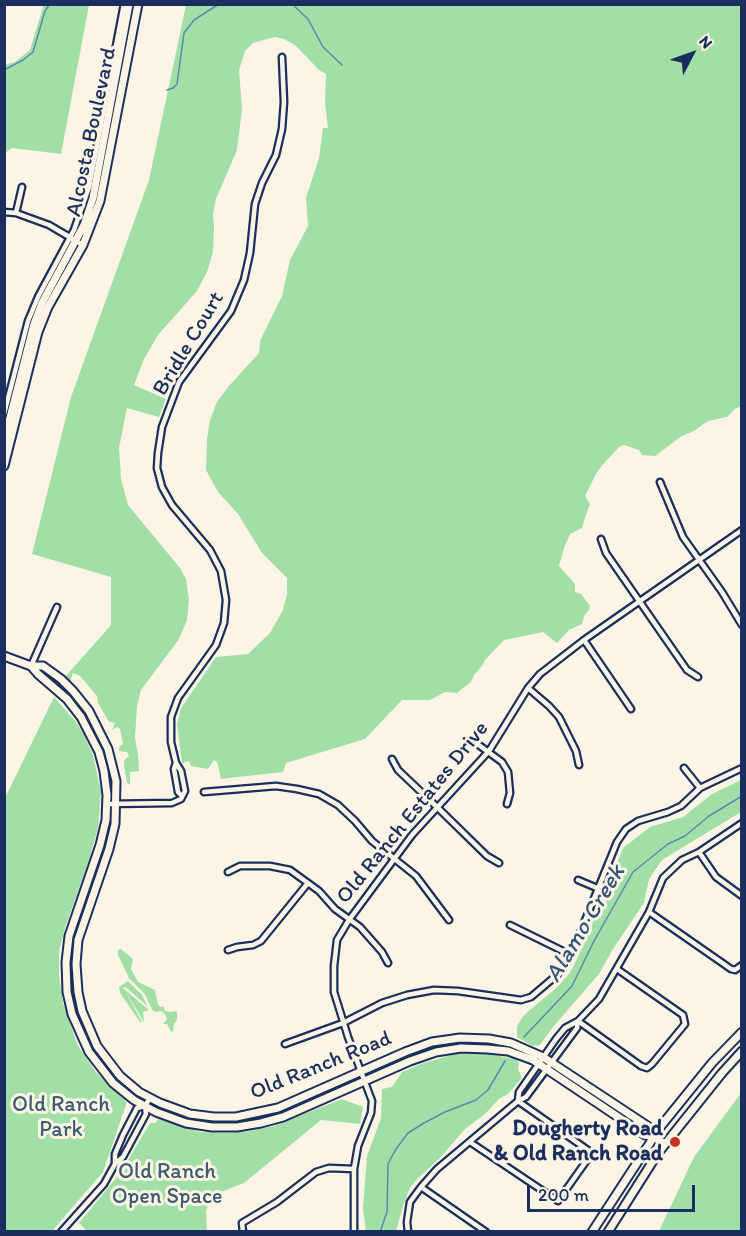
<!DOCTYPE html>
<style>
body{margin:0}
#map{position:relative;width:746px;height:1236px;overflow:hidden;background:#fcf5e5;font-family:Itim,sans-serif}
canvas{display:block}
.frame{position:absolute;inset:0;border:6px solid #1b2f5e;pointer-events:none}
.north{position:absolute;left:662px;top:24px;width:60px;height:60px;-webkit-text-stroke:4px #fcf5e5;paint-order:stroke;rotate:49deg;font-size:16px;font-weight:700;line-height:24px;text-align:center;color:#1b2f5e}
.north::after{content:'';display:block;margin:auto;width:21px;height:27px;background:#1b2f5e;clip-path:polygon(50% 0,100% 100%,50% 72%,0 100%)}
.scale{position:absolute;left:527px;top:1185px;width:168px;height:27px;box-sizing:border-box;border:3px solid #1b2f5e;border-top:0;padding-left:8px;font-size:18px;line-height:21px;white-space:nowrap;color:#1b2f5e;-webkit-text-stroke:4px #fcf5e5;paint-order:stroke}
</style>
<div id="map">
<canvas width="746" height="1236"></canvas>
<div class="frame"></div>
<div class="north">N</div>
<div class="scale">200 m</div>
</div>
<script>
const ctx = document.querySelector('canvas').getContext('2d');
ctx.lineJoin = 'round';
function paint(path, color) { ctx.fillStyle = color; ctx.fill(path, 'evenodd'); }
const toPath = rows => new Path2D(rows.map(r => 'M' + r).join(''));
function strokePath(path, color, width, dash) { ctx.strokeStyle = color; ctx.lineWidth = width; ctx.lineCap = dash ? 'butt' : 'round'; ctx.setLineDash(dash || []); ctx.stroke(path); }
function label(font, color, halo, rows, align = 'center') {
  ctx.font = font + ' Itim,sans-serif'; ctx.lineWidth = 6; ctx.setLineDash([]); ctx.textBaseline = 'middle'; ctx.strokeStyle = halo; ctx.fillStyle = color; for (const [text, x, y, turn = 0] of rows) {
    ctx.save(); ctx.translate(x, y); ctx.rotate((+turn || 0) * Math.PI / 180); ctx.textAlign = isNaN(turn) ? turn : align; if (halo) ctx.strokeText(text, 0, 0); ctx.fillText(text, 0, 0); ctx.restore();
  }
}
paint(toPath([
 [44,4,89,5,61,154,12,148,5,153,5,65,15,62,30,50],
 [186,5,741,5,741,406,735,409,727,417,708,421,694,431,682,436,655,456,642,455,639,450,624,445,619,447,606,461,597,472,585,496,590,504,584,521,582,528,570,534,564,548,559,566,575,584,575,592,581,594,590,606,589,610,584,616,582,624,569,630,557,643,543,632,504,640,485,660,482,666,474,675,471,682,457,693,445,692,430,700,402,700,365,739,286,763,283,772,221,779,217,762,214,760,208,769,191,766,189,761,182,763,177,724,181,708,216,657,248,654,270,633,282,612,287,595,287,578,262,553,238,514,218,492,206,470,207,439,210,420,217,402,228,387,259,353,260,341,282,296,290,260,308,226,306,198,319,158,323,128,328,128,325,104,326,74,319,70,295,45,284,39,275,37,253,43,245,51,239,70,242,109,237,150,216,199,213,214,214,228,213,252,207,272,197,291,158,335,144,359,134,385,166,399,159,417,127,408,119,448,121,479,128,505,180,568,186,579,189,600,187,620,179,639,141,690,137,706,135,738,138,754,139,771,130,772,130,785,127,783,124,765,124,760,129,756,127,752,119,751,119,747,123,744,120,729,117,727,112,730,115,723,109,722,98,703,97,696,80,676,73,673,70,682,65,677,111,625,111,577,32,554,71,397,149,180],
 [54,697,76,722,84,735,93,755,101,792,98,828,89,860,65,928,59,952,59,974,63,1003,78,1046,96,1072,127,1102,103,1172,52,1231,5,1231,5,796,6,796],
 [741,780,741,812,662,860,649,879,644,903,613,949,599,974,553,1027,540,1045,533,1046,517,1037,517,1026,524,1015,555,989,570,973,585,942,623,848,650,827,683,817,712,794],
 [121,949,133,959,131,969,138,982,155,990,158,1005,161,1007,163,1006,165,1011,171,1012,175,1011,177,1012,177,1020,174,1024,173,1031,171,1032,167,1024,163,1024,167,1019,165,1014,161,1011,156,1012,153,1011,144,993,129,978,118,955,118,950],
 [128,981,142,995,148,1007,127,988,123,987,142,1022,140,1022,120,993,119,987],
 [124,989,149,1010,143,1012,144,1022],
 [458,1053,490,1054,514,1059,519,1062,518,1069,522,1078,508,1094,499,1099,486,1113,464,1130,440,1158,417,1179,410,1188,403,1206,396,1231,366,1231,363,1208,367,1156,381,1118,382,1089,392,1087,402,1072,421,1064],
 [741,1093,741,1231,659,1231,694,1157],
 [342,1099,363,1107,360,1124,321,1120,244,1183,216,1194,209,1201,206,1211,207,1231,87,1231,79,1223,121,1172,150,1123,156,1123,158,1119,200,1132,222,1133,245,1132,274,1126]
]), '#a2dfa7');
strokePath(toPath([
 [292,4,308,19,323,47,342,65],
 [4,70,23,60,33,52,45,11,50,4],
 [167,90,173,88,177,84,184,33,194,20,219,4],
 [524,1037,572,986,594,941,633,872,668,844,685,836,709,816,742,796],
 [380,1232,387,1212,388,1164,396,1149,408,1133,424,1123,445,1112,476,1100,488,1090,505,1061]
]), '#598aae', 1.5);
const street = toPath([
 [4,212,16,213,49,225,83,245],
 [16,213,22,187],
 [4,414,28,321,38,297,74,230,89,187,124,4],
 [660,482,683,537,722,592,742,625],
 [601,539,606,553,687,670,698,677],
 [584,640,631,709],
 [31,666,57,607],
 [528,688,549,706,559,717,576,751,579,765],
 [476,743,502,762,508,772,510,793,507,804],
 [392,759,398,770,438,808,487,856,499,863],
 [176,763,174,769,177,786,178,792,182,796],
 [684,768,700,788],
 [204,792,276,786,297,789,319,794,338,805,355,821,372,841,416,876,449,920],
 [107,804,172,803,181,799,185,791,181,771,176,763,171,742,171,717,178,698,216,645,224,623,226,600,221,571,210,550,172,505,162,487,157,468,158,453,162,427,179,382,231,311,244,280,250,253,255,204,262,183,276,155,282,129,284,102,282,57],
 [699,852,716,877,742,896],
 [228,872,240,866,270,866,290,870,319,891,335,909,360,927,382,952,388,963],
 [578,880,597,888],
 [649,912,731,969,735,970,742,965],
 [510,925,571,955],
 [228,950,237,947,253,945,261,941,308,883],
 [578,1021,641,1066,647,1068,652,1064,685,1024,683,1015,617,969],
 [285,1044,343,1023,382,1003,407,995,434,990,458,991,521,1000,531,997,557,975,571,955,617,842,626,829,638,821,668,812,681,806,700,788,742,768],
 [518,1101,519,1092,556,1039,565,1028,578,1021,599,999,649,912,663,878,682,860,699,852,742,823],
 [470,1142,558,1201,592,1153,518,1101],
 [115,1164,115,1154,123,1135,137,1108,145,1106],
 [421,1187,486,1232],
 [61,1232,104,1184,115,1164,123,1157,146,1114,145,1106,150,1098],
 [243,1232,242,1223,277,1202,316,1172,329,1168,354,1169],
 [354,1232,354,1169,358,1146,371,1113,372,1101,348,1037,334,992,334,966,337,940,349,920,412,835,489,751,528,688,540,674,584,640,742,530],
 [408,1232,407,1222,410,1202,421,1187,437,1169,518,1101,526,1097,577,1028,578,1021]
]);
const secondary = toPath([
 [4,441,34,324,42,303,84,225,93,198,129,4],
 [4,466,38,332,48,307,83,245,100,201,138,4],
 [4,656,31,666,43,666,61,679,73,691,89,711,108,749,116,781,115,824,109,849,78,940,76,964,78,992,82,1011,97,1046,120,1076,139,1092,160,1103,190,1114,214,1117,236,1117,278,1108,405,1052,432,1042,460,1038,489,1039,511,1043,543,1057,649,1127,654,1137],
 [31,666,38,674,67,699,81,717,99,752,104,771,107,795,106,820,100,845,69,936,66,962,67,992,72,1014,89,1052,113,1083,134,1100,156,1112,186,1123,212,1127,237,1127,261,1123,283,1117,410,1061,436,1052,461,1048,487,1049,508,1051,533,1060,645,1135,654,1137,665,1144],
 [592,1232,661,1126,712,1063,742,1032],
 [608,1232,658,1153,722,1073,742,1051]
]);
strokePath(street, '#1b2f5e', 9);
strokePath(secondary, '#1b2f5e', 11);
strokePath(street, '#fcf5e5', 4.5);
strokePath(secondary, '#fcf5e5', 7);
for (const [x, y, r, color] of [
 [675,1142,6,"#c8321e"]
]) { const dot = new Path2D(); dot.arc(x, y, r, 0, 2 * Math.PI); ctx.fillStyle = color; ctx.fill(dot); strokePath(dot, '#fcf5e5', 2); }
label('22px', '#1b2f5e', '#fcf5e5', [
 ["Alcosta Boulevard",92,132,-78],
 ["Bridle Court",189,344,-59],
 ["Old Ranch Estates Drive",413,813,-51],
 ["Old Ranch Road",321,1066,-22]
]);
label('22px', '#3d5b70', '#fcf5e5', [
 ["Old Ranch",61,1105],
 ["Park",61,1130],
 ["Old Ranch",167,1172],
 ["Open Space",167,1197]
]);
label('bold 22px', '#1b2f5e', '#fcf5e5', [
 ["Dougherty Road",663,1129],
 ["& Old Ranch Road",663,1154]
], 'right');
label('italic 24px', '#355580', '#fcf5e5', [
 ["Alamo Creek",586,924,-59]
]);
</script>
